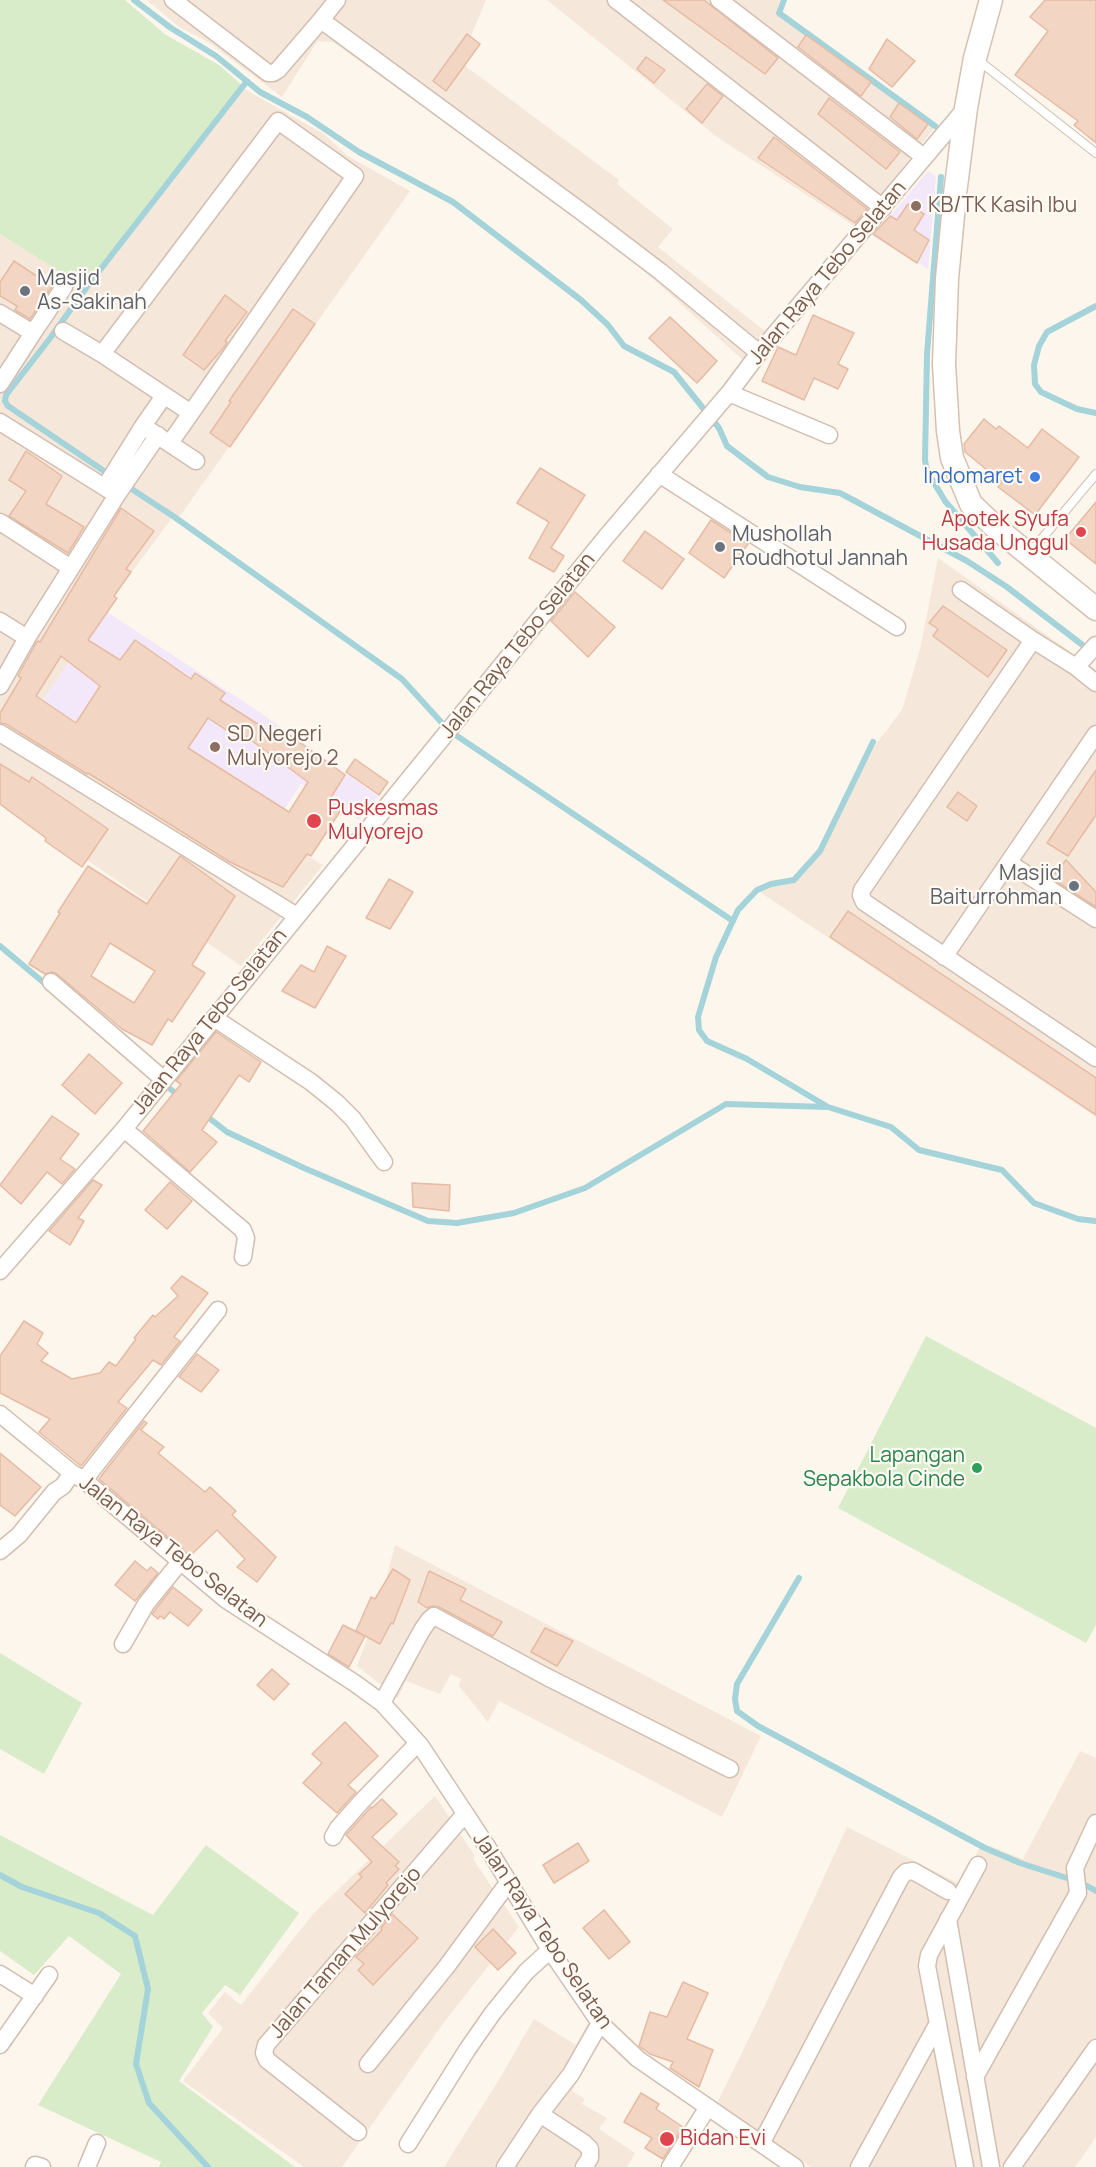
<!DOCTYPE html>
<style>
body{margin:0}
canvas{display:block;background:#fdf6ec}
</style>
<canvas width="1096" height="2167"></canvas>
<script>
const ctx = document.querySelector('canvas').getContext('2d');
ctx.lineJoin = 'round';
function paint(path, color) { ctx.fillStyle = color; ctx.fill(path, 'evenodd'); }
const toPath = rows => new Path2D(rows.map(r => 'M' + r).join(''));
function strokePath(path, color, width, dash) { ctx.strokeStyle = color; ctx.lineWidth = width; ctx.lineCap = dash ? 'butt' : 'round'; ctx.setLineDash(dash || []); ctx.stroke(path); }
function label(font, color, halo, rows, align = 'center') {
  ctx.font = font + ' Manrope,sans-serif'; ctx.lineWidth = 4.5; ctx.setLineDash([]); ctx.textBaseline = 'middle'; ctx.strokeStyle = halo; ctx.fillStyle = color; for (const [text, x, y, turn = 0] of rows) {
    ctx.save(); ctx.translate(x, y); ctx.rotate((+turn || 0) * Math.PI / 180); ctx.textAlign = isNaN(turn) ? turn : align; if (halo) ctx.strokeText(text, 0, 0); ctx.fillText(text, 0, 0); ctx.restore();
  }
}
paint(toPath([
 [147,0,486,0,460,62,619,180,617,184,673,229,658,247,766,332,744,361,641,268,643,266,333,42,319,41,315,45,282,97,208,42,179,27],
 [547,0,780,0,776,13,934,128,856,227,717,137],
 [243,86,246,90,324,134,348,156,410,191,180,516,174,516,171,519,104,610,42,702,323,865,241,966,0,800,0,234,86,287],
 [938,558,1096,670,1096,1117,757,890,771,884,795,880,820,851,876,744,902,710,920,649],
 [395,1545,761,1736,722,1817,499,1701,488,1722,459,1686,461,1679,451,1674,440,1694,406,1681,398,1698,357,1666,378,1610],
 [1080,1751,1096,1758,1096,2137,1075,2167,811,2167,717,2103,759,2018,847,1827,960,1884,982,1843,1023,1859],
 [435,1796,475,1856,473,1859,519,1927,445,2021,342,2167,304,2167,183,2081,223,2028,208,2013,225,1992,241,2005,313,1914],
 [534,2019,576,2045,588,2023,600,2037,572,2091,585,2099,582,2104,607,2118,599,2129,635,2153,627,2167,444,2167,500,2078]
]), '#f5e8da');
paint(toPath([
 [928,171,936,176,928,269,873,236],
 [104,610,258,711,378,796,359,820,301,784,269,833,42,702]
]), '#f3e8fa');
paint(toPath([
 [0,0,125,0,166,35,219,65,243,86,86,288,0,234],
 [926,1336,1096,1428,1096,1625,1086,1643,838,1508],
 [0,1653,82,1703,44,1774,0,1749],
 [0,1835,153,1915,206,1845,299,1913,240,1995,225,1985,202,2013,213,2027,179,2081,295,2167,159,2167,161,2162,38,2105,121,1974,69,1936,34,1975,0,1951]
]), '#d8ecc9');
strokePath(toPath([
 [134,0,171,28,216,56,260,92,307,117,359,152,453,202,581,300,608,325,624,346,674,372,719,428,727,446,768,477,800,487,840,493,967,561,1007,587,1089,650],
 [784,0,779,13,935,126],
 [941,177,927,354,925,460,927,471,945,501,998,563],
 [1096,306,1047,332,1039,346,1034,365,1035,384,1041,392,1077,409,1096,413],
 [104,471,8,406,5,401,6,395,51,337,86,288,247,81],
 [130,488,173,516,402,679,442,723],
 [457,736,733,921],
 [873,742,820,851,794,880,771,884,757,890,738,910,716,957,698,1017,699,1030,707,1041,747,1059,828,1107,891,1127,919,1150,1002,1170,1034,1203,1078,1219,1096,1221],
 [0,946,49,987],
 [169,1088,179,1096],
 [204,1114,227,1132,304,1168,428,1221,457,1223,514,1213,585,1188,726,1104,827,1107],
 [799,1578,737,1684,735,1699,737,1711,758,1726,985,1848,1020,1863,1070,1879],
 [0,1875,22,1887,99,1913,135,1936,148,1989,136,2064,149,2103,208,2167],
 [1087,1886,1096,1891]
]), '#a5d3da', 6);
const building = toPath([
 [663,0,704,0,778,58,765,74,663,0],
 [1045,0,1096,0,1096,143,1074,125,1078,121,1015,75,1048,31,1030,17,1045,0],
 [467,34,480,44,446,91,433,81,467,34],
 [806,35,871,82,861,96,798,47,806,35],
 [887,39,915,61,892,87,869,69,887,39],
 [646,57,665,70,654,83,637,69,646,57],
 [707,84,723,96,702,123,686,109,707,84],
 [829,98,900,152,886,169,818,114,829,98],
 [899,103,928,124,917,139,890,117,899,103],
 [774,137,867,209,855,223,758,158,774,137],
 [908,204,924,214,914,230,929,240,917,263,873,234,890,216,897,220,908,204],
 [14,261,52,286,30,319,15,310,17,306,0,296,0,282,14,261],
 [225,295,247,312,225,341,227,342,225,346,204,370,183,355,225,295],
 [293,309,315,324,230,447,210,433,231,402,229,401,293,309],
 [813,315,854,333,838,364,848,369,838,389,814,378,804,400,762,381,778,347,796,355,813,315],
 [670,317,717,361,697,383,649,338,670,317],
 [984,419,996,429,999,426,1028,448,1042,429,1079,457,1035,515,998,487,1002,482,965,452,964,444,984,419],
 [26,451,62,476,46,504,84,527,68,553,9,516,26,491,9,480,26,451],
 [540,468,585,495,551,548,564,556,554,572,529,558,549,522,517,503,540,468],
 [1096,502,1096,564,1065,539,1096,502],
 [121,508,154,531,126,569,131,572,114,596,117,598,88,640,120,660,135,640,191,679,195,673,225,693,220,700,275,735,280,728,345,775,328,802,341,810,311,856,307,854,283,887,230,862,88,773,87,774,6,724,0,723,0,713,21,678,18,676,36,643,38,641,40,642,121,508],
 [61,656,100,686,76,723,36,696,61,656],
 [208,718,241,740,244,735,308,782,289,812,188,748,208,718],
 [711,520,748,544,724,578,689,553,711,520],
 [645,531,684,559,662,589,623,561,645,531],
 [575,592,615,627,588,657,551,621,575,592],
 [943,606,1007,650,988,677,933,636,938,629,929,623,943,606],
 [355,759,388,782,379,795,346,772,355,759],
 [0,764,29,782,32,777,108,829,82,867,45,841,46,838,0,804,0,764],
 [1096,770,1096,815,1068,856,1047,843,1096,770],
 [958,792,977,806,967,821,947,807,958,792],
 [180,856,235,896,192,965,205,973,172,1022,168,1019,152,1045,122,1029,57,974,52,972,45,974,29,964,60,913,58,912,88,866,147,904,180,856],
 [110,943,155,971,134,1003,91,976,110,943],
 [1066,860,1096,892,1096,907,1051,878,1066,860],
 [389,879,413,892,390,929,366,918,389,879],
 [848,911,1096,1078,1096,1115,830,937,848,911],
 [327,946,346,956,315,1008,282,991,301,965,314,972,327,946],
 [216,1032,261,1062,249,1082,239,1075,202,1130,217,1142,190,1172,143,1131,181,1084,176,1081,216,1032],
 [89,1054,122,1083,95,1114,62,1085,89,1054],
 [52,1116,79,1134,60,1159,75,1169,62,1184,47,1172,21,1204,0,1185,52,1116],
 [93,1180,102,1185,78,1218,84,1221,70,1245,49,1231,93,1180],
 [170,1182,192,1201,167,1229,145,1210,170,1182],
 [412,1183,450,1185,449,1211,413,1207,412,1183],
 [182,1276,208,1293,174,1337,180,1341,161,1365,153,1360,118,1402,127,1408,81,1466,39,1432,50,1419,0,1393,0,1356,24,1321,43,1333,37,1344,48,1353,41,1361,72,1379,100,1373,109,1362,116,1366,136,1339,134,1338,153,1315,155,1317,178,1296,171,1288,182,1276],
 [197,1354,219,1370,201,1392,179,1377,197,1354],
 [144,1421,147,1423,141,1430,164,1447,158,1453,205,1492,210,1487,236,1511,232,1515,276,1557,257,1582,237,1567,245,1559,217,1530,190,1556,99,1479,144,1421],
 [0,1453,41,1487,15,1516,0,1505,0,1453],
 [135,1561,147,1571,151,1567,158,1573,135,1601,115,1585,135,1561],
 [393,1569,410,1580,393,1624,391,1623,380,1644,356,1631,371,1597,375,1599,393,1569],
 [429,1571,466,1589,460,1600,502,1622,493,1636,439,1607,432,1606,427,1608,418,1602,429,1571],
 [173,1587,202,1610,188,1626,170,1612,164,1619,160,1616,158,1619,152,1614,173,1587],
 [343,1625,365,1636,349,1667,328,1654,343,1625],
 [545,1628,573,1641,557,1666,531,1652,545,1628],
 [272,1669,289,1684,274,1700,257,1685,272,1669],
 [345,1722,378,1756,348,1785,356,1792,337,1813,303,1783,322,1763,312,1754,345,1722],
 [382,1799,397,1814,372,1837,399,1862,395,1866,399,1869,386,1883,388,1885,365,1913,345,1894,362,1877,359,1874,372,1862,346,1835,371,1807,372,1808,382,1799],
 [578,1843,589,1861,554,1883,543,1865,578,1843],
 [604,1910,630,1942,609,1959,583,1928,604,1910],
 [392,1914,418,1938,373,1985,358,1970,364,1964,356,1957,382,1930,381,1928,392,1914],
 [493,1929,516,1953,498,1970,475,1947,493,1929],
 [683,1982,708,1993,687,2039,713,2050,699,2087,670,2068,673,2062,650,2054,639,2046,650,2012,667,2017,683,1982],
 [641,2093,659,2104,656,2109,683,2127,663,2159,645,2148,652,2138,624,2122,641,2093]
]);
paint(building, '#f3d5c3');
strokePath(building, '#e6bba3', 1.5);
const lane = toPath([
 [978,60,1096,153],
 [1029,554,1096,474]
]);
const street = toPath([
 [173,0,268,73,273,73,278,70,321,20,586,215,661,272,759,353],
 [616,0,883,208],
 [719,0,924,157],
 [321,20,337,0],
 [0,313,33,333,0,384],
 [63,331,102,354,191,413,355,176,278,121,102,354],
 [33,333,64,287],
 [729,393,829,435],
 [164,396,143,426,196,461],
 [0,422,117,495],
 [170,443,191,413],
 [659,474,897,627],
 [105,487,143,426],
 [0,522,71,568],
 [961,590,1033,640,1076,667,1096,683],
 [0,621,27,638],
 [1033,640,862,890,861,895,864,902,1096,1058],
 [1076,667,1096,645],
 [0,686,27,638,117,495,158,435],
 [0,733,297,916],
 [1009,863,1096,919],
 [944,957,1096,734],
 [51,982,163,1079],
 [214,1018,311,1082,337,1103,353,1119,384,1162],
 [124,1129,243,1230,246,1238,243,1257],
 [0,1271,124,1129,606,537,729,393,759,353,966,108],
 [0,1414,72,1473,84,1480,225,1599,356,1684,382,1703,420,1745,486,1845,550,1950,600,2023,638,2059,795,2167],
 [84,1480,218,1310],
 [0,1551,19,1535,54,1492,63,1486,72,1473],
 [123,1644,146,1604,180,1562],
 [382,1703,422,1630,429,1620,434,1616,547,1677,730,1769],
 [333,1837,338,1828,361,1802,418,1743],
 [948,1919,991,2167],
 [0,1974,35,1996],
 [0,2045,49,1975],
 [368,2064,447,1966,508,1883],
 [975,2077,1078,1893,1075,1868,1096,1823],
 [540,2114,584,2143,590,2149,590,2158,584,2167],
 [358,2132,267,2060,264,2053,266,2045,464,1815],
 [762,2142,901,1877,906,1872,913,1871,948,1891],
 [408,2144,467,2050,492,2014,526,1972,550,1950],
 [34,2167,35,2165,42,2167],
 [87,2167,97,2143],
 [505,2167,540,2114,571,2074,600,2023],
 [670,2167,708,2107],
 [859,2167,938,2023],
 [965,2167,927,1966,929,1955,978,1865],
 [1012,2167,1096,2048]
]);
const secondary = toPath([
 [991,0,975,58,966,108,955,194,947,279,944,364,948,431,952,458,971,504,995,527,1096,609]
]);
strokePath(lane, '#d1beb0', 10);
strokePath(street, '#d1beb0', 19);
strokePath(secondary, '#d6c0b0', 25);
strokePath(lane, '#fff', 8);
strokePath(street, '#fff', 16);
strokePath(secondary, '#fff', 22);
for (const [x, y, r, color] of [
 [916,206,6,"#8d6e63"],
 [25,291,6,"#6b7280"],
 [1035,477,6,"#3f7fe0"],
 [1081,532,6,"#e0444e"],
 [720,547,6,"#6b7280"],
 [215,747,6,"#8d6e63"],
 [314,821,8,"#e0444e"],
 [1074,886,6,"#6b7280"],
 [977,1468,6,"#2e9e5b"],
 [667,2139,8,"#e0444e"]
]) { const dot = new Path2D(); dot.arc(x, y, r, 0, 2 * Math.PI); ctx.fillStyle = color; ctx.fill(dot); strokePath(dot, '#fffaf3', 2); }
label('21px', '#785e54', '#fffaf3', [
 ["KB/TK Kasih Ibu",928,206],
 ["SD Negeri",227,735],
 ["Mulyorejo 2",227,759]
], 'left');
label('21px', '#7a5c4d', '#fffaf3', [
 ["Jalan Raya Tebo Selatan",828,273,-50],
 ["Jalan Raya Tebo Selatan",518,646,-51],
 ["Jalan Raya Tebo Selatan",210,1022,-51],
 ["Jalan Raya Tebo Selatan",173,1552,38],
 ["Jalan Raya Tebo Selatan",542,1931,56],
 ["Jalan Taman Mulyorejo",346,1953,-49]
]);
label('21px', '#5b616d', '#fffaf3', [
 ["Masjid",37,279],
 ["As-Sakinah",37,303],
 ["Mushollah",732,535],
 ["Roudhotul Jannah",732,559],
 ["Masjid",1062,874,"right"],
 ["Baiturrohman",1062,898,"right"]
], 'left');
label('21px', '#366cbe', '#fffaf3', [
 ["Indomaret",1023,477]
], 'right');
label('21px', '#be3a42', '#fffaf3', [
 ["Apotek Syufa",1069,520,"right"],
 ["Husada Unggul",1069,544,"right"],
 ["Puskesmas",328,809],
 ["Mulyorejo",328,833],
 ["Bidan Evi",680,2139]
], 'left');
label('21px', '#27864d', '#fffaf3', [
 ["Lapangan",965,1456],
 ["Sepakbola Cinde",965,1480]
], 'right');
</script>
